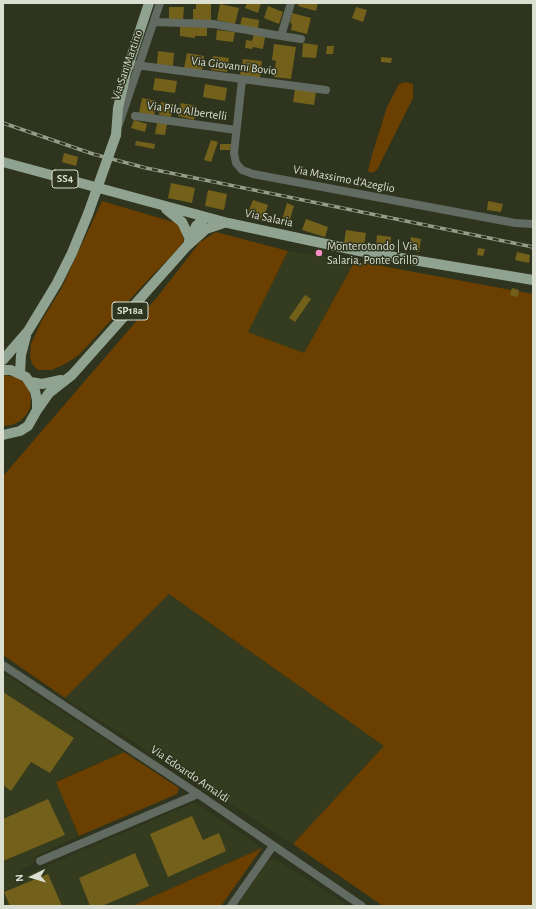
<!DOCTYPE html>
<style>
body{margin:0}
#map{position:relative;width:536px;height:909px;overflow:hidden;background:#2f341e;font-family:"Alegreya Sans",sans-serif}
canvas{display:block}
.frame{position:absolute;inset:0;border:4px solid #dbdfd1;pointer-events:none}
.north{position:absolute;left:12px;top:857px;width:40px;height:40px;-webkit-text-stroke:3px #2f341e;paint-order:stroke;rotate:265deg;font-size:11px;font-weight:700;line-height:16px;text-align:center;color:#dbdfd1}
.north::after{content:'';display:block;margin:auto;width:14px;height:18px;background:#dbdfd1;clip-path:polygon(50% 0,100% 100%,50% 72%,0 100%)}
</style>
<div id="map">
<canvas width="536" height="909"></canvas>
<div class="frame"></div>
<div class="north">N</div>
</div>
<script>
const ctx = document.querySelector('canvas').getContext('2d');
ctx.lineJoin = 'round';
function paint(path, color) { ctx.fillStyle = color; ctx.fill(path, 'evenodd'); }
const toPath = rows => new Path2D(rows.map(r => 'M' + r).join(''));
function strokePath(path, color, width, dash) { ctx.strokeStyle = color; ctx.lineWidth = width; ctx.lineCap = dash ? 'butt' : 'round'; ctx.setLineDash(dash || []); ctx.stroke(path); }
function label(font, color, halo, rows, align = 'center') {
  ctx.font = font + ' "Alegreya Sans",sans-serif'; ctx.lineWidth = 3; ctx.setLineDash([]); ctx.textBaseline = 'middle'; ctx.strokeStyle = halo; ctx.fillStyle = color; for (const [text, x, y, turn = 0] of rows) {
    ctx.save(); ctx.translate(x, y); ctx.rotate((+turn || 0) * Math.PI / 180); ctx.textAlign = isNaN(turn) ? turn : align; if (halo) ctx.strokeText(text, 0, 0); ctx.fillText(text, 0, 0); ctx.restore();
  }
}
paint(toPath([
 [288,251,355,261,304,353,248,332],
 [169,594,384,746,293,844,65,698],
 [3,673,124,752,56,781,79,836,35,857,33,864,19,871,21,877,195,802,262,848,132,906,3,906],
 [275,859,282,863,349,906,236,906,268,861]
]), '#343b1e');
paint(toPath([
 [405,82,413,84,413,98,377,170,372,173,368,171,372,155,387,107,399,84],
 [102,201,180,224,184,241,178,249,147,281,80,354,67,363,52,370,38,370,33,365,30,358,31,344,42,320,61,289],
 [216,232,288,251,248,332,304,353,355,261,533,294,533,906,383,906,293,844,384,746,169,594,65,698,3,655,3,476,158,296,200,242],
 [3,375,18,377,25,383,29,390,31,399,30,408,26,415,20,421,12,425,3,426],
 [124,752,179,788,177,794,79,836,56,782],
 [262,848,221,906,132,906,163,892]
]), '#6a3f00');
paint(toPath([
 [196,3,211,3,211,20,193,20,193,9,196,9],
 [247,3,261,3,258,13,245,8],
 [299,3,318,3,316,11,298,6],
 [220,4,239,8,235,24,217,20],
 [268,6,283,12,279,24,264,18],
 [169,7,184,7,183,20,169,19],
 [356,7,367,10,363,22,352,18],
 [292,13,311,18,307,34,291,30,292,24,290,23],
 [242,17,259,20,258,29,240,26],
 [180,27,207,27,207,36,195,36,195,38,180,36],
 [217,30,235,32,233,42,216,40],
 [254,34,265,37,263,49,253,47,252,49,245,48,246,40,252,41],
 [303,43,318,45,316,58,302,57],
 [274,44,296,47,291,79,274,77,276,61,272,60],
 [327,46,334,46,333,54,326,54],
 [158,51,174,53,173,66,157,64],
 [187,53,204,56,202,71,184,68],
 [213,56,229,58,227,72,211,70],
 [381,57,392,58,391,63,381,62],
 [243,59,262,61,260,78,240,75],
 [155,78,177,81,175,93,153,90],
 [205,84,227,88,225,101,203,97],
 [295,89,316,92,314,105,293,102],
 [142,98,157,101,154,116,139,113],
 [161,102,174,104,171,117,159,115],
 [181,103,197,106,194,120,178,116],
 [134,120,147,124,145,132,131,128],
 [157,123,167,124,165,135,155,134],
 [211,140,218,142,211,162,204,160],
 [136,141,155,144,154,149,135,145],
 [220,144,231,144,230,150,220,150],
 [64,153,78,157,76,166,62,162],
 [171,183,195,188,192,203,168,198],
 [208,190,227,194,224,210,205,206],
 [253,200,268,205,263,220,247,215],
 [488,201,503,204,501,212,487,210],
 [287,203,294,206,288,226,281,223],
 [306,219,328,227,325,237,302,230],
 [346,230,366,233,364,246,344,243],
 [377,235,391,237,390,247,376,246],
 [411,237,421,239,419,252,409,250],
 [478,248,485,249,483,256,477,255],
 [517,252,530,255,529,263,515,260],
 [512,288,519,290,518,297,510,295],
 [305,295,311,299,295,322,289,318],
 [3,692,74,738,50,773,31,762,11,791,3,785],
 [48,799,65,835,3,861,3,819],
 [192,816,203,840,219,833,226,851,168,877,150,834],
 [135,853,149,886,102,906,90,906,79,878],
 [48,874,62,906,10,906,4,892]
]), '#73611b');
strokePath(toPath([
 [154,22,213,24,281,36,291,3],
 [281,36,301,39],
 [128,64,326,90],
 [242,80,234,153,236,163,242,170,253,174,515,223,533,224],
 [135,116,236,130],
 [119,124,160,3],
 [3,665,198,794,362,906],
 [40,861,198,794],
 [231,906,273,846]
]), '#626b62', 8);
strokePath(toPath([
 [116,135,118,108,126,73,149,3],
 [3,162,228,223,359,251,533,280],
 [166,209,182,222,190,239],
 [189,241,196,226,206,217],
 [3,360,28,331,57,283,72,253,88,214],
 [3,370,11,370,26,377,35,391,37,400,37,410,28,426,20,431,3,435],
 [20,374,21,355,26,336],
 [31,382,42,384,61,380],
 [37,410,49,393,72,375,187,246,206,229,224,223]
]), '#90a391', 10);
const rail = toPath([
 [3,123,93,154,146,168,533,247]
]);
strokePath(rail, '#969b8a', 3.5);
strokePath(rail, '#2f341e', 2, [6]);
strokePath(toPath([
 [88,214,116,135]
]), '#90a391', 10);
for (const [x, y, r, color] of [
 [319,253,4,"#fa8fc8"]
]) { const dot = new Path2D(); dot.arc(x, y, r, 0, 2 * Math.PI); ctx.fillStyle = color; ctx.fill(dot); strokePath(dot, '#2f341e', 1.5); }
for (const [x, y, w] of [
 [65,179,26],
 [130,311,36]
]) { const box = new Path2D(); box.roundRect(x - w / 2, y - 9, w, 18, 3); ctx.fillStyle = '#2f341e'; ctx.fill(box); strokePath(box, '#dbdfd1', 1); }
label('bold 11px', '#dbdfd1', null, [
 ["SS4",65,179],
 ["SP18a",130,311]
]);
label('12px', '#dbdfd1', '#2f341e', [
 ["Via San Martino",127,65,-71],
 ["Via Giovanni Bovio",234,66,7],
 ["Via Pilo Albertelli",187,111,8],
 ["Via Massimo d'Azeglio",344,179,11],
 ["Via Salaria",269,218,12],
 ["Via Edoardo Amaldi",190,774,34]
]);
label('12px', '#dbdfd1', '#2f341e', [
 ["Monterotondo | Via",327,246],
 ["Salaria, Ponte Grillo",327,260]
], 'left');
</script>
